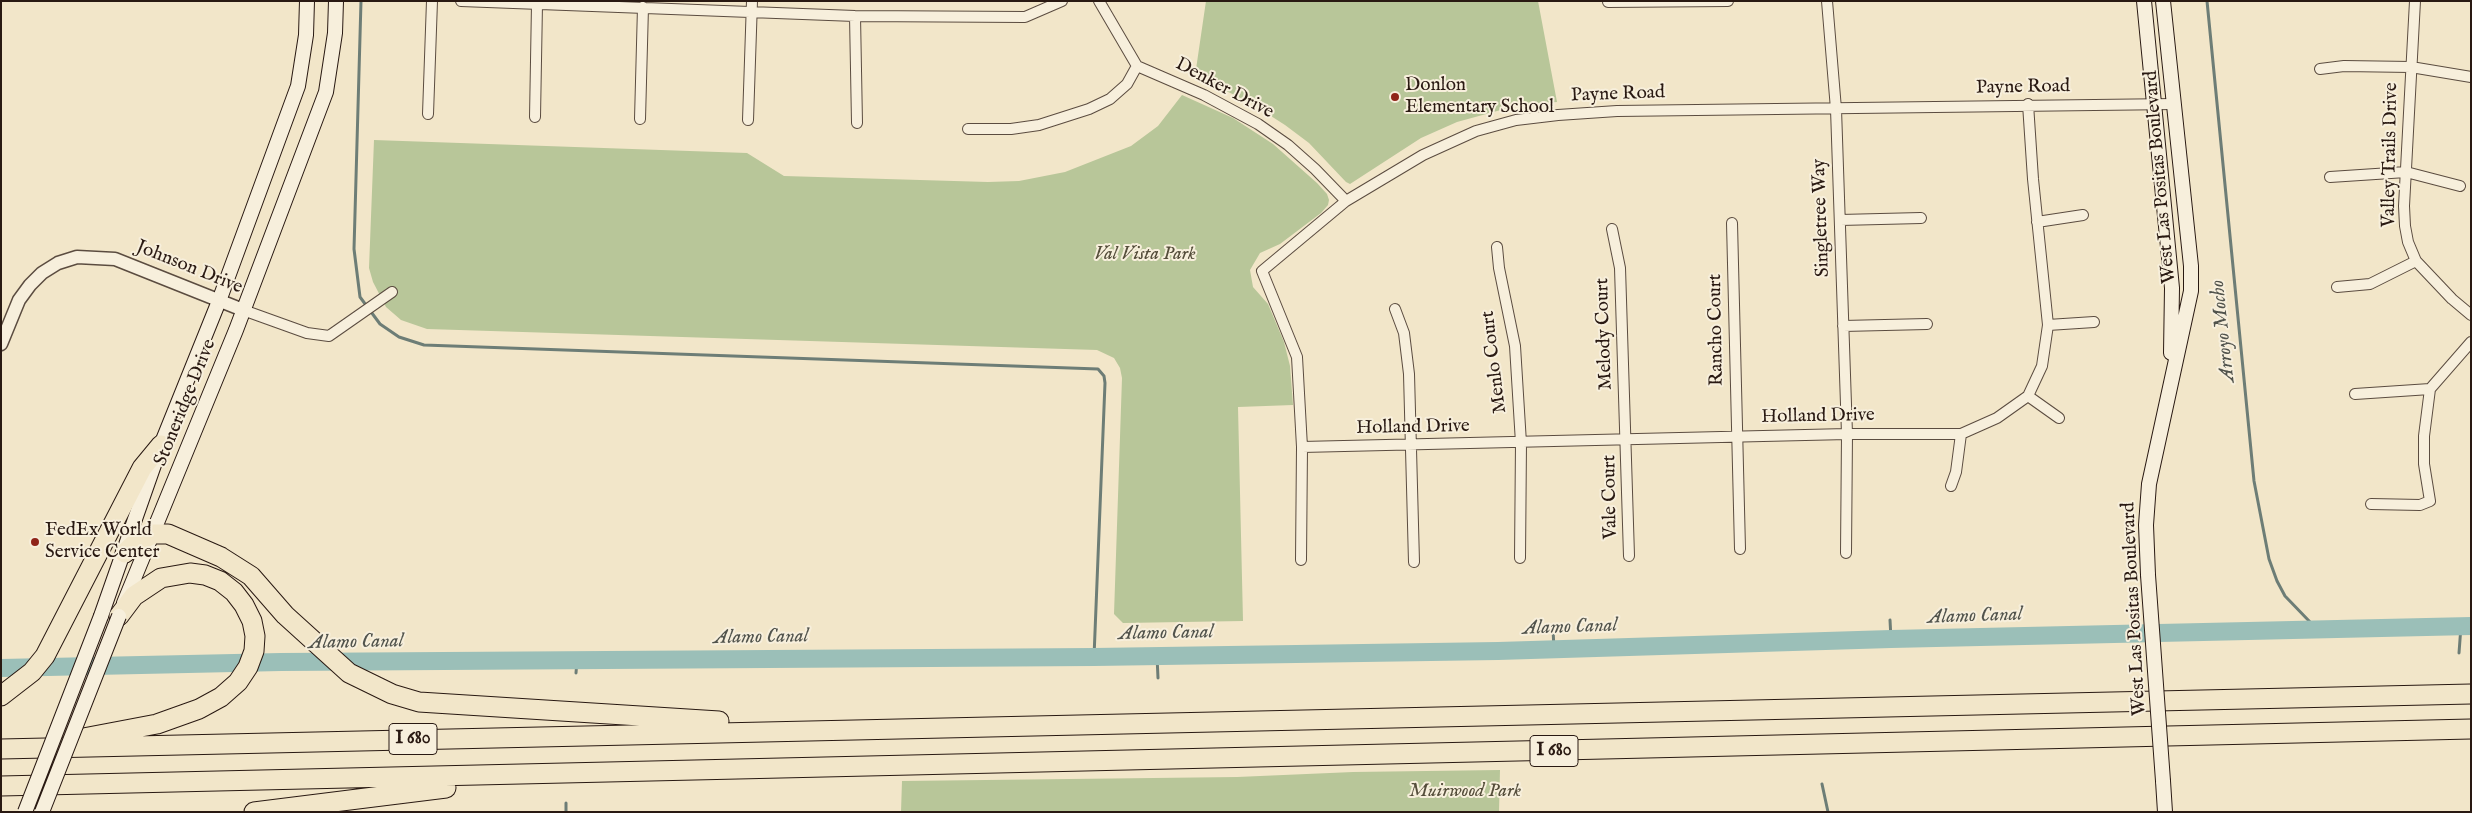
<!DOCTYPE html>
<style>
body{margin:0}
#map{position:relative;width:2472px;height:813px;overflow:hidden;background:#f2e6c9;font-family:"IM FELL English",serif}
canvas{display:block}
.frame{position:absolute;inset:0;border:2px solid #291912;pointer-events:none}
</style>
<div id="map">
<canvas width="2472" height="813"></canvas>
<div class="frame"></div>
</div>
<script>
const ctx = document.querySelector('canvas').getContext('2d');
ctx.lineJoin = 'round';
function paint(path, color) { ctx.fillStyle = color; ctx.fill(path, 'evenodd'); }
const toPath = rows => new Path2D(rows.map(r => 'M' + r).join(''));
function strokePath(path, color, width, dash) { ctx.strokeStyle = color; ctx.lineWidth = width; ctx.lineCap = dash ? 'butt' : 'round'; ctx.setLineDash(dash || []); ctx.stroke(path); }
function label(font, color, halo, rows, align = 'center') {
  ctx.font = font + ' "IM FELL English",serif'; ctx.lineWidth = 4; ctx.setLineDash([]); ctx.textBaseline = 'middle'; ctx.strokeStyle = halo; ctx.fillStyle = color; for (const [text, x, y, turn = 0] of rows) {
    ctx.save(); ctx.translate(x, y); ctx.rotate((+turn || 0) * Math.PI / 180); ctx.textAlign = isNaN(turn) ? turn : align; if (halo) ctx.strokeText(text, 0, 0); ctx.fillText(text, 0, 0); ctx.restore();
  }
}
paint(toPath([
 [1206,1,1538,1,1557,102,1519,105,1457,122,1421,138,1350,184,1346,182,1309,143,1285,125,1249,102,1195,76],
 [1182,95,1233,118,1273,144,1317,183,1327,194,1329,200,1328,205,1321,213,1280,244,1260,253,1250,270,1253,287,1268,304,1284,342,1290,366,1293,405,1238,407,1243,621,1123,623,1114,614,1122,378,1120,368,1114,358,1097,350,427,329,401,320,386,307,373,282,369,268,374,140,747,153,784,176,988,182,1019,181,1065,172,1131,146,1158,126],
 [1500,770,1499,812,901,812,902,781,1237,777,1353,772]
]), '#b8c699');
strokePath(toPath([
 [361,1,354,249,360,297,380,324,399,337,424,345,1098,369,1104,376,1105,383,1094,657],
 [2207,1,2254,481,2269,559,2277,581,2285,596,2311,623,2330,629],
 [1890,620,1891,639],
 [1553,629,1554,649],
 [2459,653,2461,626],
 [1157,656,1158,678],
 [576,673,577,660],
 [1822,784,1828,812],
 [566,812,566,803]
]), '#6d7d76', 3);
strokePath(toPath([
 [1,668,281,662,1094,657,1498,651,1891,639,2471,626]
]), '#9bbfb8', 18);
const minor = toPath([
 [461,1,855,16,1025,17,1062,1],
 [1099,1,1137,66,1204,95,1258,124,1288,145,1315,169,1346,201],
 [1827,1,1836,109,1847,434,1846,553],
 [2415,1,2404,206,2405,226,2408,242,2416,261,2452,299,2471,315],
 [1608,2,1728,1],
 [855,16,857,123],
 [2320,69,2344,66,2411,67,2471,77],
 [428,114,432,1],
 [535,117,537,4],
 [640,119,643,7],
 [748,120,752,1],
 [968,129,1011,129,1039,125,1089,109,1110,99,1127,84,1137,66],
 [2330,177,2406,172,2460,186],
 [1840,220,1921,218],
 [2037,222,2083,215],
 [1732,223,1740,549],
 [1612,229,1620,268,1629,556],
 [1497,247,1499,268,1515,346,1521,443,1520,558],
 [2337,287,2370,284,2416,261],
 [1395,309,1404,333,1409,374,1414,562],
 [243,310,307,333,329,336,392,292],
 [2048,325,2094,322],
 [1843,326,1927,324],
 [2355,394,2430,389],
 [2028,396,2059,418],
 [1302,447,1847,434,1961,434,1997,418,2028,396,2042,366,2048,325,2033,179,2028,104],
 [1951,486,1956,472,1961,434],
 [2371,504,2420,505,2430,501,2424,464,2424,436,2430,389,2471,342],
 [1301,560,1302,447,1297,357,1262,271,1346,201,1423,155,1476,131,1516,120,1558,115,1617,111,2174,104]
]);
const tertiary = toPath([
 [1,344,19,300,30,285,42,273,58,263,77,257,115,259,243,310]
]);
const secondary = toPath([
 [2144,1,2172,288,2171,353],
 [2148,575,2146,525,2149,484,2191,291,2191,266,2163,1],
 [124,603,236,330,326,92,335,33,336,1],
 [101,616,161,445,219,301,298,86,306,35,307,1],
 [2163,781,2165,812]
]);
const motorway = toPath([
 [125,553,133,545,153,534,168,534,221,557,251,576,285,615,349,673,392,694,419,702,719,721],
 [1,696,32,672,45,656,142,468,161,445],
 [78,739,157,724,199,709,221,697,238,682,248,667,254,651,255,636,252,621,244,605,234,592,220,581,205,575,190,573,161,578,134,596,119,616],
 [1,749,2471,694],
 [1,786,2471,729],
 [254,812,446,788]
]);
strokePath(minor, '#5b4c40', 12);
strokePath(tertiary, '#5b4c40', 15);
strokePath(secondary, '#291912', 16);
strokePath(motorway, '#291912', 21);
strokePath(minor, '#f7efdc', 10);
strokePath(tertiary, '#f7efdc', 12);
strokePath(secondary, '#f7efdc', 14);
strokePath(motorway, '#f2e6c9', 19);
const secondaryBridge = toPath([
 [2148,575,2163,781],
 [25,812,101,616],
 [42,812,119,616]
]);
strokePath(secondaryBridge, '#291912', 16, []);
strokePath(secondaryBridge, '#f7efdc', 14);
for (const [x, y, r, color] of [
 [1395,97,5,"#8f2418"],
 [35,542,5,"#8f2418"]
]) { const dot = new Path2D(); dot.arc(x, y, r, 0, 2 * Math.PI); ctx.fillStyle = color; ctx.fill(dot); strokePath(dot, '#f7efdc', 2); }
for (const [x, y, w] of [
 [413,739,48],
 [1554,751,48]
]) { const box = new Path2D(); box.roundRect(x - w / 2, y - 15.5, w, 31, 4); ctx.fillStyle = '#f7efdc'; ctx.fill(box); strokePath(box, '#291912', 1); }
label('bold 18px', '#291912', null, [
 ["I 680",413,739],
 ["I 680",1554,751]
]);
label('19px', '#291912', '#f7efdc', [
 ["Donlon",1405,86],
 ["Elementary School",1405,108],
 ["FedEx World",45,531],
 ["Service Center",45,553]
], 'left');
label('19px', '#291912', '#f7efdc', [
 ["Payne Road",2023,88,-1],
 ["Denker Drive",1224,89,28],
 ["Payne Road",1618,95,-2],
 ["Valley Trails Drive",2391,155,-89],
 ["West Las Positas Boulevard",2161,177,-95],
 ["Singletree Way",1822,218,-92],
 ["Johnson Drive",189,268,22],
 ["Rancho Court",1717,330,-91],
 ["Melody Court",1605,334,-92],
 ["Menlo Court",1495,362,-97],
 ["Stoneridge Drive",186,403,-68],
 ["Holland Drive",1818,417,-1],
 ["Holland Drive",1413,428,-1],
 ["Vale Court",1611,497,-91],
 ["West Las Positas Boulevard",2135,609,-93]
]);
label('italic 19px', '#544d3a', '#f7efdc', [
 ["Val Vista Park",1145,255],
 ["Muirwood Park",1465,792]
]);
label('italic 20px', '#51534c', '#f7efdc', [
 ["Arroyo Mocho",2224,331,-96],
 ["Alamo Canal",1975,617,-2],
 ["Alamo Canal",1570,628,-2],
 ["Alamo Canal",1166,634,-1],
 ["Alamo Canal",761,638,-1],
 ["Alamo Canal",356,643,-1]
]);
</script>
